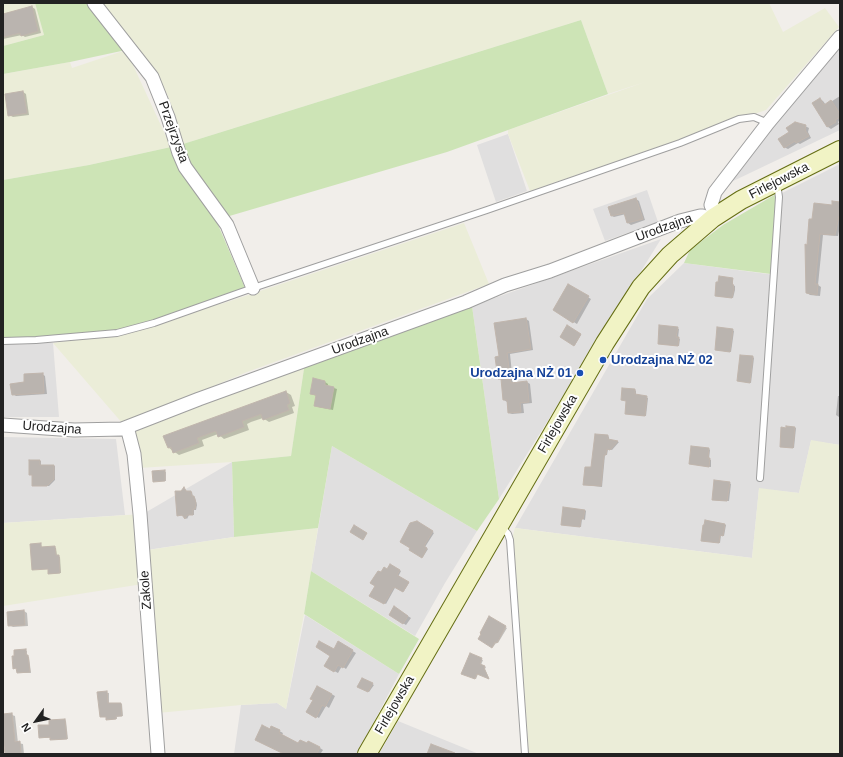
<!DOCTYPE html>
<meta charset="utf-8">
<style>
body{margin:0}
#map{position:relative;width:843px;height:757px;overflow:hidden;background:#f1eeea;font-family:Helvetica,sans-serif}
canvas{display:block}
.frame{position:absolute;inset:0;border:4px solid #222;pointer-events:none}
.north{position:absolute;left:16px;top:701px;width:40px;height:40px;-webkit-text-stroke:3px #fff;paint-order:stroke;rotate:237deg;font-size:11px;font-weight:700;line-height:16px;text-align:center;color:#222}
.north::after{content:'';display:block;margin:auto;width:14px;height:18px;background:#222;clip-path:polygon(50% 0,100% 100%,50% 72%,0 100%)}
</style>
<div id="map">
<canvas width="843" height="757"></canvas>
<div class="frame"></div>
<div class="north">N</div>
</div>
<script>
const ctx = document.querySelector('canvas').getContext('2d');
ctx.lineJoin = 'round';
function paint(path, color) { ctx.fillStyle = color; ctx.fill(path, 'evenodd'); }
const toPath = rows => new Path2D(rows.map(r => 'M' + r).join(''));
function strokePath(path, color, width, dash) { ctx.strokeStyle = color; ctx.lineWidth = width; ctx.lineCap = dash ? 'butt' : 'round'; ctx.setLineDash(dash || []); ctx.stroke(path); }
function label(font, color, halo, rows, align = 'center') {
  ctx.font = font + ' Helvetica,sans-serif'; ctx.lineWidth = 4; ctx.setLineDash([]); ctx.textBaseline = 'middle'; ctx.strokeStyle = halo; ctx.fillStyle = color; for (const [text, x, y, turn = 0] of rows) {
    ctx.save(); ctx.translate(x, y); ctx.rotate((+turn || 0) * Math.PI / 180); ctx.textAlign = isNaN(turn) ? turn : align; if (halo) ctx.strokeText(text, 0, 0); ctx.fillText(text, 0, 0); ctx.restore();
  }
}
paint(toPath([
 [840,47,840,130,729,183,748,155],
 [508,134,527,191,496,202,477,145],
 [840,164,840,445,811,441,799,493,759,489,752,558,515,528,647,299,684,263,775,275,782,193],
 [647,190,658,222,605,241,593,209],
 [661,239,499,499,472,306],
 [3,343,53,343,59,417,3,417],
 [3,437,116,439,125,515,3,523],
 [332,446,477,531,445,583,415,636,311,571],
 [232,462,234,537,147,550,143,514],
 [305,615,399,674,357,754,234,754,241,705,277,703,286,709],
 [398,721,479,754,379,754]
]), '#e0dfdf');
paint(toPath([
 [3,3,35,3,44,35,3,46],
 [103,3,769,3,783,32,825,8,839,27,766,110,530,191,508,134,508,130,645,82,608,94,581,20,183,144,168,96,158,76],
 [126,50,171,147,89,165,3,180,3,74,70,62,72,68],
 [464,223,489,284,247,372,123,424,53,343,117,333,218,300,221,304],
 [305,362,291,456,232,462,139,468,131,430],
 [811,440,840,445,840,754,529,754,513,535,515,528,752,558,759,488,799,493],
 [143,514,148,550,234,537,318,528,304,614,286,709,277,703,241,705,158,713,149,583,3,606,3,523]
]), '#ebedd8');
paint(toPath([
 [35,3,90,3,126,50,70,62,3,74,3,46,44,35],
 [581,20,608,94,447,152,226,217,188,161,183,144],
 [171,147,216,220,246,290,117,333,3,340,3,180,89,165],
 [776,194,771,274,684,263,690,250,723,225],
 [472,306,499,499,477,531,332,446,318,528,234,537,232,462,291,456,305,362],
 [311,571,419,639,399,674,304,614]
]), '#cde4b6');
paint(toPath([
 [32,7,35,9,41,33,25,37,22,35,3,39,3,14],
 [23,92,26,94,29,115,13,117,9,115],
 [840,96,840,120,838,122,839,124,831,129,828,127,813,103,820,99,823,101,826,105],
 [805,126,809,128,808,132,811,138,800,144,798,143,788,149,784,147],
 [636,199,639,201,645,220,631,225,628,223,626,214,614,217,612,216],
 [840,203,840,226,838,236,823,235,818,285,821,287,820,296,810,295,807,293,808,246,813,220,832,206],
 [732,279,733,279,733,285,735,286,735,290,733,298,717,296],
 [569,286,591,299,577,324,554,310],
 [526,319,529,321,533,350,510,354,513,383,527,382,530,384,532,403,523,404,524,413,512,414,509,413,507,402,504,400,502,380,499,378,500,357],
 [567,327,581,335,575,345,561,337],
 [677,328,679,329,678,338,680,339,679,346,660,344],
 [732,330,734,331,731,352,716,350],
 [753,357,754,358,751,383,738,381],
 [42,374,45,376,47,394,16,396,13,394,26,383],
 [325,382,328,384,328,386,337,389,333,410,318,407,315,405,317,396,311,394],
 [635,390,636,391,636,395,648,398,646,416,628,414],
 [286,392,291,395,295,406,292,407,294,413,269,422,263,418,251,422,247,424,249,430,224,439,218,434,202,440,204,446,179,455,169,448],
 [838,396,840,396,840,423,839,422,839,417,836,415],
 [795,428,796,428,794,448,783,447],
 [596,435,608,436,609,437,609,440,619,442,612,450,608,449,607,455,605,455,602,487,586,485,592,468],
 [709,449,710,450,709,459,711,460,711,467,690,464],
 [39,461,41,461,41,466,55,466,55,480,49,486,33,486,33,475,30,475],
 [164,471,166,472,166,481,154,481],
 [729,483,731,484,729,501,714,500],
 [185,489,187,492,192,492,193,497,195,498,197,505,196,510,194,510,194,515,189,515,187,519,184,516,178,515,182,492],
 [584,510,586,511,585,520,582,519,581,527,563,525],
 [706,521,716,522,726,525,724,536,721,535,720,543,703,541],
 [428,529,434,533,425,547,428,549,423,557,410,550],
 [41,544,42,548,56,548,57,556,60,557,61,573,51,574,49,573,49,569,33,569],
 [390,565,401,571,398,577,409,583,404,591,396,586,386,604,371,596,381,573,387,571],
 [395,608,411,618,406,625,390,615],
 [24,611,27,613,28,626,13,627,9,625],
 [490,618,507,628,498,643,497,642,493,647,479,639],
 [339,643,356,653,346,669,342,666,338,673,325,666],
 [25,650,27,651,27,656,29,657,31,673,19,673,17,669,14,668],
 [470,654,483,660,481,665,486,667,485,669,489,678,478,674,476,679,464,674],
 [363,679,374,685,369,692,359,686],
 [318,687,335,696,329,708,326,706,319,718,308,712,314,700],
 [99,692,109,693,109,704,122,704,123,716,117,717,117,719,109,720,107,717,101,717],
 [3,715,12,715,15,716,18,743,23,744,24,754,6,754,3,738],
 [65,720,66,721,68,739,53,740,51,738,40,738,50,726,50,721],
 [272,727,283,733,282,735,299,744,308,745,309,742,320,748,323,750,321,753,322,754,287,754,270,730]
]), '#0003');
const building = toPath([
 [32,6,38,31,21,36,20,33,3,37,3,14,32,6],
 [23,91,27,113,8,116,5,94,23,91],
 [820,98,824,105,831,100,840,114,840,117,835,120,836,122,827,127,812,103,820,98],
 [795,122,806,125,805,130,809,136,796,143,795,141,784,148,778,139,789,132,786,128,795,122],
 [636,198,643,219,627,223,624,213,611,216,608,207,636,198],
 [832,201,840,202,840,216,839,216,835,235,820,234,815,284,818,284,817,295,806,293,805,244,807,245,809,219,812,219,814,203,832,205,832,201],
 [719,276,733,278,732,284,733,284,734,289,732,298,715,296,716,282,718,282,719,276],
 [568,284,589,296,573,323,553,310,568,284],
 [526,318,531,349,507,353,511,383,527,381,529,402,520,403,521,412,508,413,507,400,503,400,501,379,498,379,495,357,499,356,494,323,526,318],
 [567,325,581,334,574,346,560,337,567,325],
 [659,325,678,327,676,337,679,337,678,346,658,344,659,325],
 [717,327,733,329,730,352,715,350,717,327],
 [740,355,753,356,750,383,737,381,740,355],
 [43,373,44,393,12,395,10,384,24,382,24,374,43,373],
 [313,378,325,381,325,385,334,387,330,409,314,406,316,395,310,394,313,378],
 [622,388,635,389,635,394,647,396,645,416,625,414,626,401,621,400,622,388],
 [286,391,290,403,287,405,289,410,263,420,261,414,245,420,242,421,244,427,218,437,216,431,213,432,197,438,199,443,173,453,171,447,168,448,163,436,286,391],
 [786,426,795,427,793,448,780,447,781,427,786,428,786,426],
 [595,434,608,435,608,439,618,441,610,450,607,449,606,455,604,455,601,486,583,485,585,467,591,467,595,434],
 [691,446,709,448,708,458,710,458,709,467,689,464,691,446],
 [29,460,40,460,40,465,54,465,54,479,47,486,32,486,32,475,29,475,29,460],
 [165,470,165,481,153,482,152,471,165,470],
 [714,480,730,482,727,501,712,500,714,480],
 [184,487,186,491,191,491,192,496,194,496,196,503,195,509,193,509,193,515,187,515,185,519,182,515,177,516,175,491,181,491,184,487],
 [563,507,585,510,583,519,581,519,580,527,561,525,563,507],
 [705,520,725,524,723,536,720,535,719,543,701,541,703,525,704,525,705,520],
 [417,521,433,531,424,546,427,548,422,558,409,550,410,548,400,542,410,523,417,521],
 [354,525,367,533,363,540,350,532,354,525],
 [41,543,41,547,55,546,56,555,59,555,60,573,48,574,48,569,32,570,30,544,41,543],
 [390,564,400,570,397,575,409,582,403,592,394,587,384,604,369,596,375,586,370,583,378,571,381,572,384,567,387,569,390,564],
 [394,606,408,616,403,624,389,615,394,606],
 [24,610,25,625,8,626,7,612,24,610],
 [489,616,506,626,497,643,495,642,492,648,478,639,481,634,480,633,489,616],
 [319,641,334,649,338,641,353,650,343,668,338,665,334,672,324,666,330,656,316,647,319,641],
 [26,649,26,655,28,655,30,672,17,673,16,668,13,669,12,656,14,656,14,650,26,649],
 [470,653,482,658,480,664,485,666,484,668,489,679,477,674,475,679,461,674,470,653],
 [362,678,373,683,368,692,357,687,362,678],
 [317,686,332,694,325,707,322,705,316,718,306,712,313,700,310,699,317,686],
 [107,691,108,703,121,703,122,716,116,716,116,719,106,720,106,717,100,717,97,692,107,691],
 [12,713,15,742,20,741,21,754,5,754,3,737,3,714,12,713],
 [65,719,67,739,50,740,50,737,39,738,38,725,49,725,49,720,65,719],
 [262,725,270,729,271,726,280,730,279,733,298,743,300,740,307,743,308,741,320,747,317,754,284,754,255,740,262,725],
 [431,744,455,753,455,754,427,754,431,744]
]);
paint(building, '#bab4af');
strokePath(building, '#c1b6ad', 1);
const lane = toPath([
 [3,341,36,340,117,333,154,323,253,288,487,210,680,143,739,119,754,117,768,123],
 [760,478,779,197,777,184],
 [502,527,508,534,510,540,525,754]
]);
const street = toPath([
 [94,3,152,77,168,117,179,153,185,167,227,225,253,288],
 [716,216,711,205,715,192,768,123,840,37],
 [3,425,74,430,122,429,199,399,466,302,505,285,550,271,680,221,700,216,703,216,709,221],
 [127,427,134,454,140,514,158,754]
]);
const secondary = toPath([
 [367,754,605,343,641,287,670,255,713,218,741,200,840,150]
]);
strokePath(lane, '#9f9f9f', 8);
strokePath(street, '#9f9f9f', 15);
strokePath(secondary, '#656e13', 20);
strokePath(lane, '#fff', 6);
strokePath(street, '#fff', 13);
strokePath(secondary, '#f1f3c5', 18);
for (const [x, y, r, color] of [
 [603,360,4,"#1a4fb4"],
 [580,373,4,"#1a4fb4"]
]) { const dot = new Path2D(); dot.arc(x, y, r, 0, 2 * Math.PI); ctx.fillStyle = color; ctx.fill(dot); strokePath(dot, '#fff', 1.5); }
label('13px', '#222', '#fff', [
 ["Przejrzysta",173,132,70],
 ["Firlejowska",779,181,-27],
 ["Urodzajna",664,228,-20],
 ["Urodzajna",360,341,-20],
 ["Firlejowska",558,424,-60],
 ["Urodzajna",52,428,4],
 ["Zakole",146,590,-94],
 ["Firlejowska",395,705,-60]
]);
label('bold 13px', '#164399', '#fff', [
 ["Urodzajna NŻ 02",611,360],
 ["Urodzajna NŻ 01",572,373,"right"]
], 'left');
</script>
